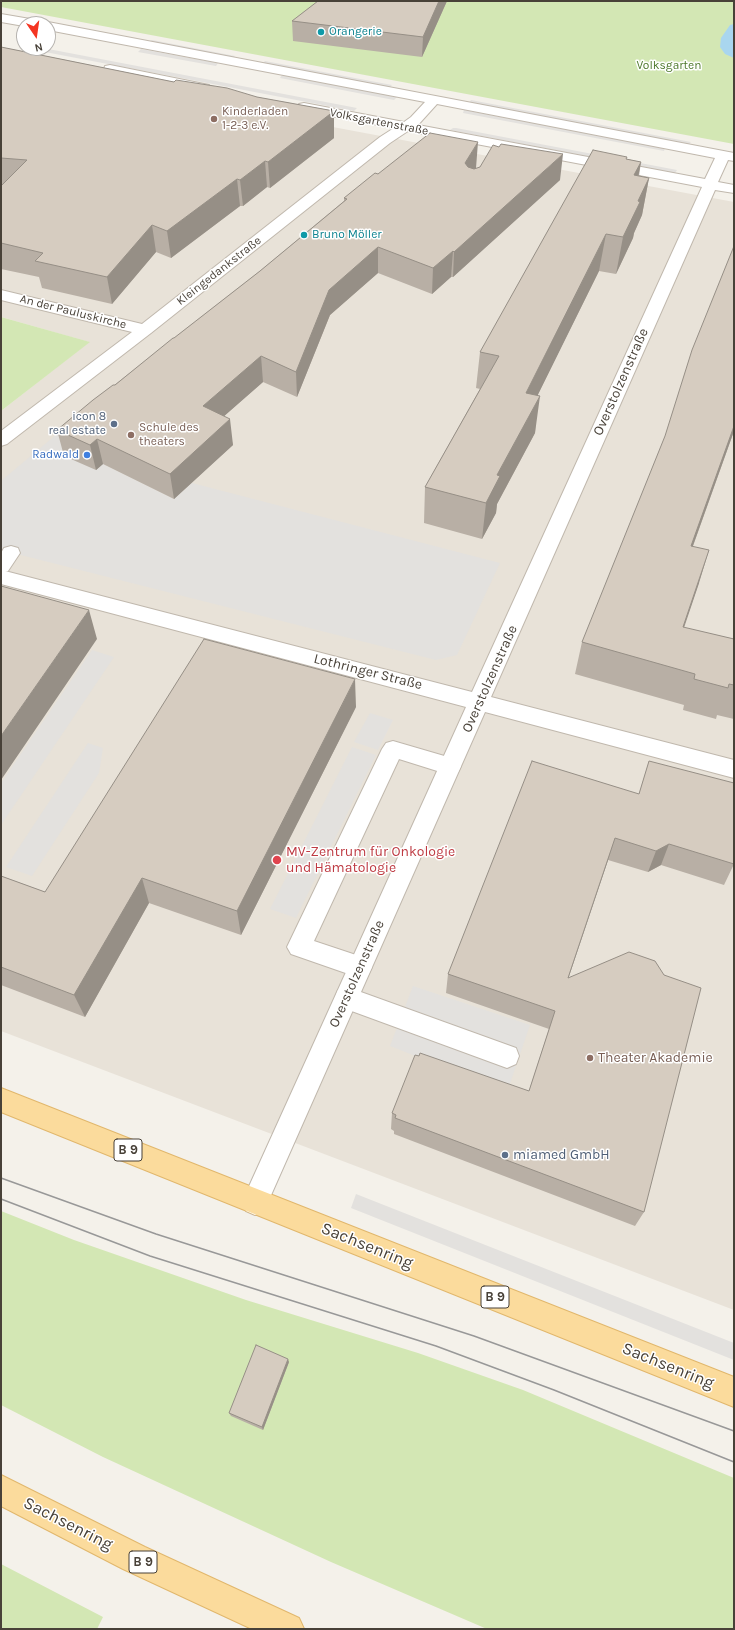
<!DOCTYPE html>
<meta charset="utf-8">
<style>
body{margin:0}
#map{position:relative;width:735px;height:1630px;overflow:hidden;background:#f4f1ea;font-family:Karla,sans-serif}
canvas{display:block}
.frame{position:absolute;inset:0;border:2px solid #484138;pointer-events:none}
.north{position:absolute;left:16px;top:16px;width:40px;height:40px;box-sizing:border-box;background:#fff;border:1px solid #b6b3af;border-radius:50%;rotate:167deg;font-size:11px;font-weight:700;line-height:16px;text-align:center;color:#484138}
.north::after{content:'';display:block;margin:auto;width:14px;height:18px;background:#f43522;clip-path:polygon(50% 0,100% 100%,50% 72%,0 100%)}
</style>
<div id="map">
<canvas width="735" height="1630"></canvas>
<div class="frame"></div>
<div class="north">N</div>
</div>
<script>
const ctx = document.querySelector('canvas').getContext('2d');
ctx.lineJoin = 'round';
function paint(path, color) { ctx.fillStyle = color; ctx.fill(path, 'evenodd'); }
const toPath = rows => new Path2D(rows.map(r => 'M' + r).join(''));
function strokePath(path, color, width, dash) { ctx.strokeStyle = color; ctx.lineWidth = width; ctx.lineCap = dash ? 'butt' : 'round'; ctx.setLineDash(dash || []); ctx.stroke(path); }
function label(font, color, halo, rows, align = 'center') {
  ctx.font = font + ' Karla,sans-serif'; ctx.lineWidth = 3; ctx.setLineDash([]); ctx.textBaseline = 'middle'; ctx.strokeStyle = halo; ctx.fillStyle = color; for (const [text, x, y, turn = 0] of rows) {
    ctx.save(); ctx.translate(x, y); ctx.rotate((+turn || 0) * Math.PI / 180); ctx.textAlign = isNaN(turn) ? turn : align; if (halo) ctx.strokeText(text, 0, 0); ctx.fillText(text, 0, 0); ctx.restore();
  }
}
paint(toPath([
 [1,65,734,202,734,1310,1,1031,1,411,89,342,1,317]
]), '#e8e2d8');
paint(toPath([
 [1,1,734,1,734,144,1,7],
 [1,317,90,342,1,411],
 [1,1211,74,1240,246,1300,418,1353,523,1390,734,1478,734,1629,487,1629,331,1562,103,1457,1,1405],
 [1,1564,103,1617,97,1629,1,1629]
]), '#d3e7b4');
paint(toPath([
 [152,40,235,56,232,59,146,43],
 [24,48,43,48,357,108,354,111],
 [141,49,218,63,216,66,138,52],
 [265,61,392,85,389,88,262,64],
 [282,75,397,97,394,100,280,78],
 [471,100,691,142,689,144,469,103],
 [464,110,665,148,664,151,463,113],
 [453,128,456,128,677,170,675,173,450,130],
 [63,429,103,464,174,499,192,483,500,563,457,655,436,660,1,550,1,481],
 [92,650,114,657,1,825,1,783],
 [370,713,393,720,378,750,354,742],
 [88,743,103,748,99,773,32,876,6,867],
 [352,747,376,755,296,918,270,909],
 [413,986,530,1025,507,1092,390,1046],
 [356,1194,734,1343,734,1360,351,1208]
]), '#e3e1de');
paint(toPath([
 [734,24,734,58,725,54,720,47,721,38,730,25]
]), '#a9d6ef');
const lane = toPath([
 [11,546,18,548,20,553,8,571,1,573,1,553,4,548,11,546],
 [393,741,458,760,461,766,458,772,450,775,399,759,314,941,368,959,372,967,368,975,360,978,291,954,287,947,382,749,386,743,393,741],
 [347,987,516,1048,519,1056,516,1064,507,1068,338,1006,335,998,338,990,347,987]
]);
const street = toPath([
 [1,14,36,20,40,21,42,24,24,24,24,26,1,22,1,14],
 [48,22,734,153,734,161,728,160,718,182,734,185,734,193,715,190,491,697,734,760,734,778,485,712,264,1211,255,1215,246,1211,242,1202,246,1193,466,707,1,584,1,570,472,692,702,187,408,131,390,143,151,333,7,444,1,446,1,431,132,332,1,300,1,290,142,324,380,137,394,128,299,110,297,107,299,104,304,103,404,122,411,117,425,102,48,30,48,24,43,24,48,22],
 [437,104,715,158,705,179,418,125,437,104],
 [110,65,204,84,209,85,211,88,209,91,204,92,105,72,104,69,105,66,110,65]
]);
const primary = toPath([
 [1,1088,734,1377,734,1407,1,1112,1,1088],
 [1,1475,145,1547,299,1618,304,1629,252,1629,123,1569,1,1506,1,1475]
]);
strokePath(lane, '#c0b8ad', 2);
strokePath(street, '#c0b8ad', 2);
strokePath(primary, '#e1b76c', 2);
paint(lane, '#fff');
paint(street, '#fff');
paint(primary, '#fbdb9c');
strokePath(toPath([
 [1,1178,156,1234,474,1336,734,1431],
 [1,1199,150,1256,436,1346,554,1390,734,1462]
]), '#989898', 1.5);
paint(toPath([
 [318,1,447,1,422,57,293,41,292,21],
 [1,47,174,82,334,111,334,138,270,188,267,187,243,206,240,206,171,258,156,252,112,304,42,288,39,277,1,269,1,186,2,185,1,185],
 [627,159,641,162,639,176,649,178,642,215,634,233,633,238,616,274,599,271,537,396,535,433,497,504,496,513,482,539,424,523,425,487,480,389,476,388,480,352],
 [476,168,560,180,453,277,451,277,432,294,378,273,330,315,297,397,263,382,224,416,233,445,174,499,103,464,96,470,64,456,57,430,260,271,344,201,344,198,378,174],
 [734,431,693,546,699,583,684,628,734,639,734,719,717,715,716,719,683,710,684,705,575,674,582,642],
 [356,707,241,935,149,903,85,1017,1,985,1,876,45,892],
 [649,761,734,864,724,885,661,865,648,872,608,860,568,978,644,1212,635,1226,394,1134,394,1131,391,1129,392,1113,529,1091,549,1029,446,993,448,974,639,794],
 [289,1362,263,1430,231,1416,229,1413]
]), '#b8afa5');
paint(toPath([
 [439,1,447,1,422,57,423,37],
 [334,111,334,138,270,188,268,162],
 [478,142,476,168,464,188,465,163],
 [563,154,560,180,453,277,454,252],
 [265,161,267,187,243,206,240,180],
 [641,162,634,198,634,175],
 [649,178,642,215,634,233,633,238,616,274,623,237,638,201],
 [237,179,240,206,171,258,167,231],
 [152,225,156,252,112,304,107,277],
 [606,234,599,271,521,429,526,393],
 [378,247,378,273,330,315,297,397,296,372,329,290],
 [453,251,451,277,432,294,433,268],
 [261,356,263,382,206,432,203,406],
 [540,396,535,433,497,504,496,513,482,539,486,503,497,475],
 [230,419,233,445,174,499,170,474],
 [734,426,734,431,681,579,691,546],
 [97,439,103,464,96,470,90,445],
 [709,550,699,583,673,659,683,627],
 [89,610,97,639,1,780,1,736],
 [355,679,356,707,241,935,237,911],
 [615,838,608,860,562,997,568,978],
 [669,844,661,865,648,872,656,851],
 [142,878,149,903,85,1017,74,995],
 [288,1359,289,1362,263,1430,262,1427]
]), '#968f86');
const building = toPath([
 [318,1,439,1,423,37,292,21,318,1],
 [1,47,174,82,176,80,227,88,257,97,334,111,268,162,265,161,240,180,237,179,167,231,152,225,107,277,35,261,43,253,1,243,1,186,27,160,1,158,1,47],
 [430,133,478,142,465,163,468,167,474,169,480,167,493,145,499,147,501,144,563,154,454,252,453,251,433,268,378,247,329,290,296,372,261,356,203,406,230,419,170,474,97,439,90,445,57,430,93,400,113,385,115,385,173,338,174,338,260,271,347,199,344,198,375,173,378,174,430,133],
 [593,150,627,157,626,159,641,162,634,175,649,178,638,201,640,202,623,237,606,234,526,393,540,396,497,475,500,476,486,503,425,487,499,356,480,352,593,150],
 [734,246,734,426,691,546,709,550,683,627,734,639,734,685,729,684,728,688,694,679,695,674,582,642,665,436,692,350,734,246],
 [1,586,89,610,1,736,1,586],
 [204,639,355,679,237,911,142,878,74,995,1,967,1,876,45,892,204,639],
 [532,761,639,794,649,761,734,783,734,864,669,844,656,851,615,838,568,978,629,952,655,961,664,975,701,988,644,1212,395,1118,396,1115,392,1113,415,1055,419,1056,420,1053,529,1091,555,1011,448,974,532,761],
 [256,1345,288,1359,262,1427,229,1413,256,1345]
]);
paint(building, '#d6ccc0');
strokePath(building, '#968f86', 1);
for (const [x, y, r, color] of [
 [321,32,4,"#0f9aa8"],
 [214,119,4,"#8d6e63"],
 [304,235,4,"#0f9aa8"],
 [114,424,4,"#5c6f8a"],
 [131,435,4,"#8d6e63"],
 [87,455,4,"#3f7fe0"],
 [277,860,5,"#e0444e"],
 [590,1058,4,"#8d6e63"],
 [505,1155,4,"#5c6f8a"]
]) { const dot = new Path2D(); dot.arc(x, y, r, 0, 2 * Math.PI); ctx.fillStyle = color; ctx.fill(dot); strokePath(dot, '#fff', 1.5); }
label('12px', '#0d838f', '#fff', [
 ["Orangerie",329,32],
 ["Bruno Möller",312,235]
], 'left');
label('12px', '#4e792c', '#fff', [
 ["Volksgarten",669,66]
]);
label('12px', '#785e54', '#fff', [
 ["Kinderladen",222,112],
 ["1-2-3 e.V.",222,126],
 ["Schule des",139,428],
 ["theaters",139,442]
], 'left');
label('12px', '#484138', '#fff', [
 ["Volksgartenstraße",379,122,11],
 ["Kleingedankstraße",219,271,-38],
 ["An der Pauluskirche",73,312,14]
]);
label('12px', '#4e5e75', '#fff', [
 ["icon 8",106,417],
 ["real estate",106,431]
], 'right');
label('12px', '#366cbe', '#fff', [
 ["Radwald",79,455]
], 'right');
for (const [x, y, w] of [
 [128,1150,28],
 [495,1297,28],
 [143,1562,28]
]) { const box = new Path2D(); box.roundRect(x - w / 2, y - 11, w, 22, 3); ctx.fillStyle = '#fff'; ctx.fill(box); strokePath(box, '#484138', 1); }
label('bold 13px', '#484138', null, [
 ["B 9",128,1150],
 ["B 9",495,1297],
 ["B 9",143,1562]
]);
label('14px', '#484138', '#fff', [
 ["Overstolzenstraße",621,382,-66],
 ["Lothringer Straße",368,672,14],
 ["Overstolzenstraße",490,679,-66],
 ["Overstolzenstraße",357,974,-66]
]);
label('14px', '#be3a42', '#fff', [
 ["MV-Zentrum für Onkologie",286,852],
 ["und Hämatologie",286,868]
], 'left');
label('14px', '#785e54', '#fff', [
 ["Theater Akademie",598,1058]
], 'left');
label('14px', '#4e5e75', '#fff', [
 ["miamed GmbH",513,1155]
], 'left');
label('17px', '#484138', '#fff', [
 ["Sachsenring",367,1246,22],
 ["Sachsenring",668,1366,22],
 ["Sachsenring",68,1524,27]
]);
</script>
